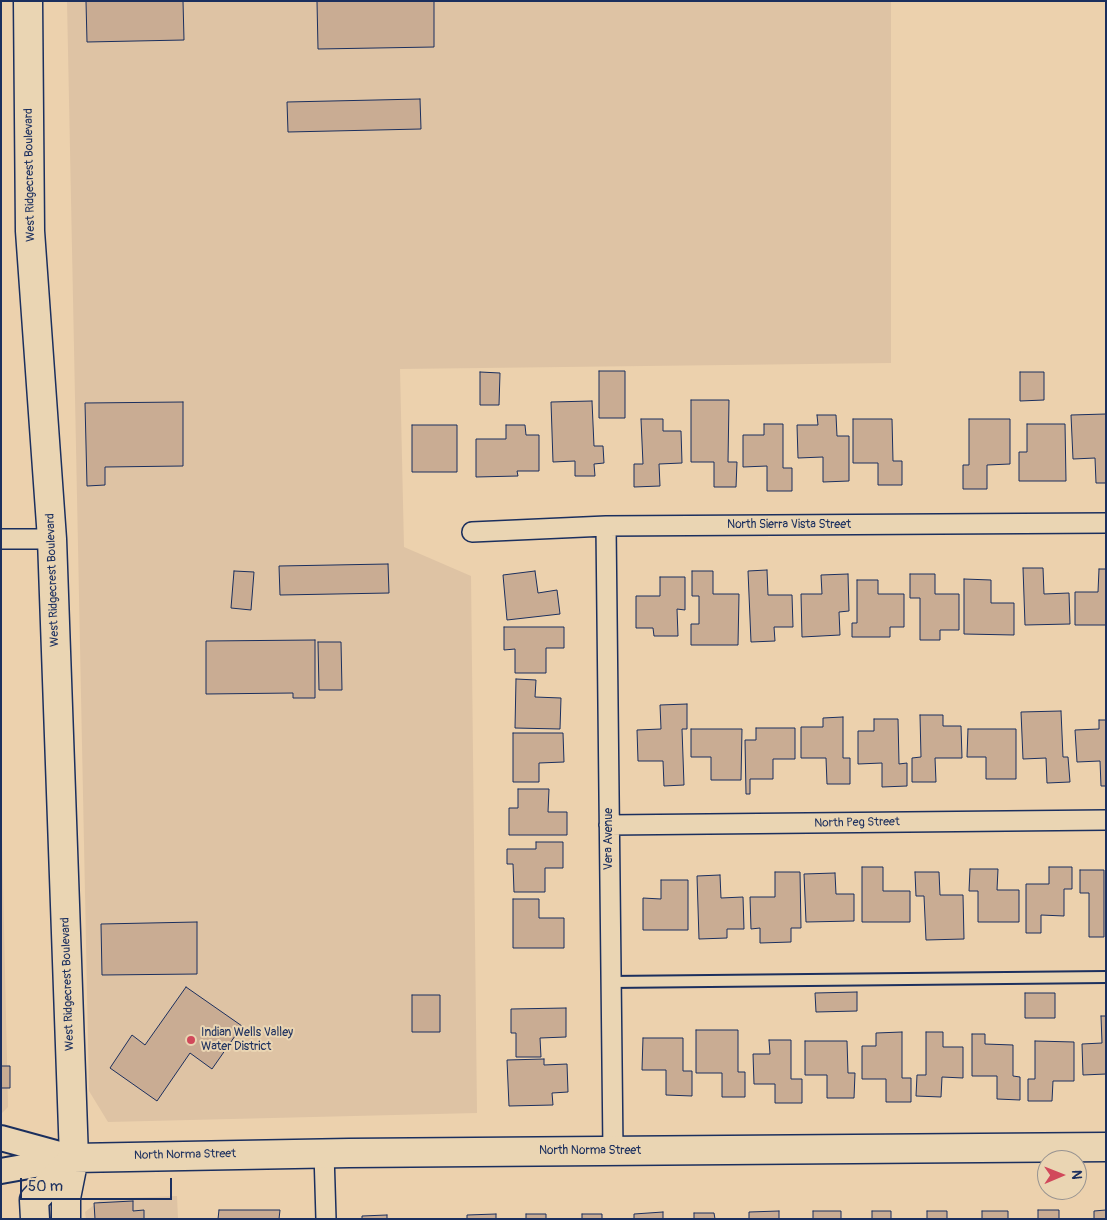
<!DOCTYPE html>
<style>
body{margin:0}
#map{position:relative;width:1107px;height:1220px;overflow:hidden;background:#ecd1ad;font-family:Pangolin,sans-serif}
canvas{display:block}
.frame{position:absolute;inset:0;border:2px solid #1b2f5e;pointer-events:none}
.north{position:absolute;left:1037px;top:1150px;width:50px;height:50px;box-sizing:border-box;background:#ead5b3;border:1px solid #979391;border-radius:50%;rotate:89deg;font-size:14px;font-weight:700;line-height:20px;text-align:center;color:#1b2f5e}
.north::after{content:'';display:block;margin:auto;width:18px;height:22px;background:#d1495b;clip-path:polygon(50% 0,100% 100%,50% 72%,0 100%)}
.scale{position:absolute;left:20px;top:1178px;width:152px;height:22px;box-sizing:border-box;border:2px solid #1b2f5e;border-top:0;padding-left:6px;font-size:15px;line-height:18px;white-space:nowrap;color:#1b2f5e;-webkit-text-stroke:4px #ead5b3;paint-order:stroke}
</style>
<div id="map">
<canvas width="1107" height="1220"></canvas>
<div class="frame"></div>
<div class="north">N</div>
<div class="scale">50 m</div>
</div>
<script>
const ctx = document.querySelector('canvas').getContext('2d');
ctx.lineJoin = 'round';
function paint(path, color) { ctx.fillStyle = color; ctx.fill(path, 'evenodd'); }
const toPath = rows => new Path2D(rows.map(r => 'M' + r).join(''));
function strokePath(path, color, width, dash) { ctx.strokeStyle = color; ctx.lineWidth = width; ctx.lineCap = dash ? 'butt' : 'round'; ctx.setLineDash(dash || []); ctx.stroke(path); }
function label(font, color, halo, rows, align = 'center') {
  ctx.font = font + ' Pangolin,sans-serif'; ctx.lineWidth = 4; ctx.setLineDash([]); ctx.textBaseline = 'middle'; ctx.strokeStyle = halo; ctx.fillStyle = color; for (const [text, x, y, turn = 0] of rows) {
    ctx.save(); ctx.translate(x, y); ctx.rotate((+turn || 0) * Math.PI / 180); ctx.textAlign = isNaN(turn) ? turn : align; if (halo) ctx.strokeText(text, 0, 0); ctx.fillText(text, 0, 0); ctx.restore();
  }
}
paint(toPath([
 [67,1,891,1,891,363,400,369,404,547,471,576,477,1113,108,1122,89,1091],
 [1,793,8,1107,1,1114],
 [177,1196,178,1219,86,1219,85,1212,102,1199]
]), '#dec3a4');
const building = toPath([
 [86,1,183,1,184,40,87,42,86,1],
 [317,1,434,1,434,47,318,49,317,1],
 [420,99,421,129,288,132,287,102,420,99],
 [599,371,625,371,625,418,599,418,599,371],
 [480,372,500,373,499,405,480,405,480,372],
 [1020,372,1044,372,1044,400,1020,401,1020,372],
 [691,400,729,400,728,462,737,462,736,487,714,487,714,462,691,462,691,400],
 [592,401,594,446,603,446,604,463,594,464,595,476,575,476,575,461,553,462,551,402,592,401],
 [183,402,183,466,105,467,105,485,87,486,85,403,183,402],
 [1106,414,1106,483,1096,483,1095,458,1073,459,1071,415,1106,414],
 [817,415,836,415,837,436,849,436,849,481,823,482,823,457,798,458,797,425,818,425,817,415],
 [641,419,663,419,663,431,681,431,682,463,659,464,660,486,634,487,634,464,643,464,641,419],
 [853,419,892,419,893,461,902,461,902,485,878,485,878,463,853,463,853,419],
 [969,419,1010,419,1010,464,987,465,987,489,963,489,963,465,969,465,969,419],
 [764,424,783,424,783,468,792,468,792,491,767,491,767,466,743,467,743,435,764,435,764,424],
 [1027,424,1065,424,1066,481,1019,481,1019,452,1027,452,1027,424],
 [412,425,457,425,457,472,412,472,412,425],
 [506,425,525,425,526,435,539,435,539,471,517,471,518,476,476,477,476,439,506,439,506,425],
 [388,564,389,593,280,595,279,566,388,564],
 [1023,568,1043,568,1044,594,1069,593,1070,624,1025,625,1023,568],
 [1099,569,1106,569,1106,625,1075,625,1075,592,1098,592,1099,569],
 [767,570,768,595,792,595,793,627,774,627,775,641,751,642,748,571,767,570],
 [234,571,254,572,251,610,231,608,234,571],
 [535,571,538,593,557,590,560,614,507,620,503,575,535,571],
 [692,571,713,571,713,594,739,594,738,645,691,645,691,624,699,624,699,596,692,596,692,571],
 [848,574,849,611,839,612,840,635,802,637,801,594,822,594,821,575,848,574],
 [910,574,935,574,935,594,959,594,959,630,940,630,940,640,920,640,920,598,910,598,910,574],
 [660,577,685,577,685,610,677,609,678,636,654,636,653,628,636,628,636,596,660,596,660,577],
 [964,579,991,580,991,603,1014,603,1014,635,964,634,964,579],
 [857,580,878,580,878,594,904,594,904,627,890,627,890,637,852,637,852,623,857,623,857,580],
 [504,627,564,627,564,648,546,648,546,673,515,673,515,649,504,650,504,627],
 [315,640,315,698,293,698,293,693,206,694,206,641,315,640],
 [318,642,341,642,342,690,319,690,318,642],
 [516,679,536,680,535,697,561,698,560,729,515,728,516,679],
 [687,704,687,729,682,729,684,785,664,786,663,761,638,761,637,730,661,729,660,705,687,704],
 [1061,711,1063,757,1068,757,1070,782,1047,783,1046,758,1023,759,1021,712,1061,711],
 [920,715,943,715,943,726,961,726,962,758,935,758,936,782,912,782,912,758,921,757,920,715],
 [843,717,843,758,850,758,850,784,827,784,826,758,801,758,801,727,823,727,823,718,843,717],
 [874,719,898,719,899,764,907,763,907,786,882,787,882,763,858,764,858,731,874,731,874,719],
 [1099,720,1106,720,1106,786,1101,786,1100,761,1077,762,1075,730,1099,729,1099,720],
 [756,728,795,728,795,759,773,759,773,779,750,779,750,794,746,794,745,740,756,740,756,728],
 [691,729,742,729,741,780,711,780,711,757,691,757,691,729],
 [968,729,1016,729,1016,779,986,779,986,757,967,757,968,729],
 [513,733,563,733,564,762,539,763,539,782,513,782,513,733],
 [518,789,549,789,548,812,567,812,567,835,509,835,509,808,518,808,518,789],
 [536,842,563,842,563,868,545,868,545,892,514,892,513,864,507,864,507,849,536,849,536,842],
 [862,867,883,867,883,891,910,891,910,922,862,922,862,867],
 [1049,867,1072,867,1072,889,1064,889,1064,916,1041,915,1041,933,1026,933,1026,884,1049,884,1049,867],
 [970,869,998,869,997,890,1019,890,1019,922,978,922,978,891,969,891,970,869],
 [1080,870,1104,870,1104,937,1089,937,1089,893,1080,893,1080,870],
 [775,872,800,872,801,928,791,928,791,942,760,943,760,928,751,929,750,897,775,897,775,872],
 [915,872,939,872,940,895,963,895,964,939,926,940,924,896,916,896,915,872],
 [835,873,836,894,854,894,854,921,806,922,804,874,835,873],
 [720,875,721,898,743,897,744,929,727,929,727,938,699,939,697,876,720,875],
 [661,880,688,880,688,930,643,930,643,898,661,899,661,880],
 [513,899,539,899,539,918,564,918,564,948,513,948,513,899],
 [197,922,197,974,102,975,101,924,197,922],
 [186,987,242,1026,212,1069,190,1053,157,1101,110,1068,132,1035,145,1045,186,987],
 [857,992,857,1011,816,1012,815,993,857,992],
 [1025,993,1055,993,1055,1018,1025,1018,1025,993],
 [412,995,440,995,440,1032,412,1032,412,995],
 [566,1008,566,1037,540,1038,541,1057,516,1057,516,1033,511,1033,511,1009,566,1008],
 [1101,1016,1106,1016,1106,1074,1083,1075,1082,1044,1102,1043,1101,1016],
 [696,1030,738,1030,738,1072,745,1072,745,1097,722,1097,722,1073,696,1073,696,1030],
 [902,1032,902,1078,911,1078,911,1102,886,1102,886,1079,862,1079,862,1046,876,1046,876,1033,902,1032],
 [926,1032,943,1032,943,1047,963,1047,963,1078,942,1077,941,1097,916,1096,917,1075,926,1075,926,1032],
 [972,1034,985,1034,985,1044,1013,1045,1013,1076,1020,1077,1020,1100,997,1099,997,1076,972,1076,972,1034],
 [643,1038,683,1038,683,1071,692,1071,692,1096,666,1095,666,1070,642,1070,643,1038],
 [769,1040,791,1040,791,1079,802,1079,802,1103,775,1103,775,1084,754,1084,753,1054,770,1054,769,1040],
 [805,1041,847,1041,848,1073,855,1073,854,1098,827,1098,827,1075,805,1075,805,1041],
 [1035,1041,1074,1042,1074,1081,1053,1081,1052,1101,1028,1101,1028,1079,1035,1079,1035,1041],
 [544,1059,544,1065,567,1064,568,1092,552,1093,553,1105,509,1106,507,1060,544,1059],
 [1,1066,10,1066,10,1088,1,1088,1,1066],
 [133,1201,133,1211,144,1210,144,1219,95,1219,94,1203,133,1201],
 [219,1210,280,1210,279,1219,218,1219,219,1210],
 [1038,1210,1059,1210,1059,1219,1038,1219,1038,1210],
 [1106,1210,1106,1219,1094,1219,1094,1211,1106,1210],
 [779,1211,779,1219,749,1219,749,1212,779,1211],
 [813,1211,841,1211,841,1219,813,1219,813,1211],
 [872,1211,891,1211,891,1219,872,1219,872,1211],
 [927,1211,947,1211,947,1219,927,1219,927,1211],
 [982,1211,1008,1211,1008,1219,982,1219,982,1211],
 [663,1212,663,1219,634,1219,634,1214,663,1212],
 [694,1213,714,1213,715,1219,694,1219,694,1213],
 [496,1214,496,1219,467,1219,467,1215,496,1214],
 [526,1214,546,1214,546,1219,526,1219,526,1214],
 [582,1214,602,1214,602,1219,582,1219,582,1214],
 [387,1215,387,1219,362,1219,362,1216,387,1215]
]);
paint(building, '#c9ac93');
strokePath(building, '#1b2f5e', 1);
const service = toPath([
 [610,982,1106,977]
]);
const minor = toPath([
 [606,526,613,1151],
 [472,532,606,526,1106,523],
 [1,539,52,539],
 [609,825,1106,820],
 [324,1153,326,1219]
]);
const tertiary = toPath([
 [1,1138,74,1158],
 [1,1171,68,1159]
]);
const secondary = toPath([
 [28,1,30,231,52,539,74,1158,66,1198,66,1219],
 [74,1158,349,1153,1106,1147],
 [35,1219,34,1200,74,1158]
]);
strokePath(service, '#1b2f5e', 14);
strokePath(minor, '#1b2f5e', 22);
strokePath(tertiary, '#1b2f5e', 28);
strokePath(secondary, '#1b2f5e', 31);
strokePath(service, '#ead5b3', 10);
strokePath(minor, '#ead5b3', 19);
strokePath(tertiary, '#ead5b3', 24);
strokePath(secondary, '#ead5b3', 28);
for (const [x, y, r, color] of [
 [191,1040,5,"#d1495b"]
]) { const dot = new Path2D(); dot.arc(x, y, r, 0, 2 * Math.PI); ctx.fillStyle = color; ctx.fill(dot); strokePath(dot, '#ead5b3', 2); }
label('12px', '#1b2f5e', '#ead5b3', [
 ["West Ridgecrest Boulevard",30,175,-91],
 ["North Sierra Vista Street",789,525],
 ["West Ridgecrest Boulevard",53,580,-92],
 ["North Peg Street",857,823,-1],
 ["Vera Avenue",609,839,-90],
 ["West Ridgecrest Boulevard",68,984,-92],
 ["North Norma Street",590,1151],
 ["North Norma Street",185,1155,-1]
]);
label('12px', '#1b2f5e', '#ead5b3', [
 ["Indian Wells Valley",201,1033],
 ["Water District",201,1047]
], 'left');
</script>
